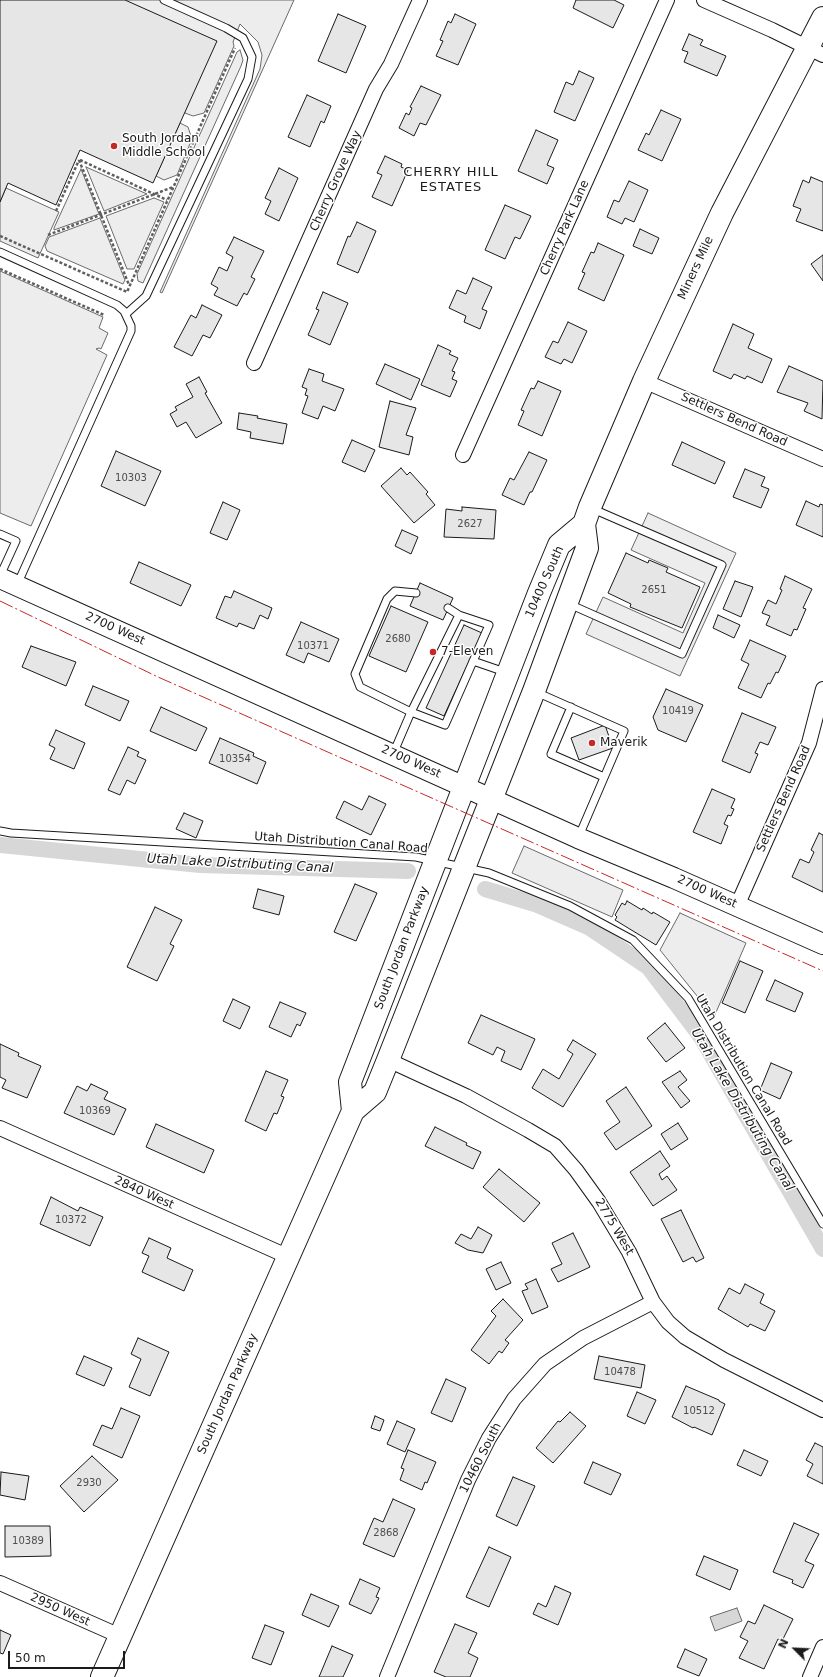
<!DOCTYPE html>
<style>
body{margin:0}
#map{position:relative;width:823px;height:1677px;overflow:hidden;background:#fff;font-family:"DejaVu Sans",sans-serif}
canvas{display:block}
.north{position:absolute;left:775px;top:1629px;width:40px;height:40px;-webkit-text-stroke:3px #fff;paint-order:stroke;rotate:294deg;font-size:11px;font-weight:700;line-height:16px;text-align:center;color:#1a1a1a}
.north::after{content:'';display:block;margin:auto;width:14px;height:18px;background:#1a1a1a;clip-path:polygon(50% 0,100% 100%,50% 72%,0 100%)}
.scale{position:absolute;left:8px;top:1651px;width:117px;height:18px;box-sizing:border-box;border:2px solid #1a1a1a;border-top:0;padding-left:5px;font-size:12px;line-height:14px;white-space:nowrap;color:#1a1a1a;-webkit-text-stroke:3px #fff;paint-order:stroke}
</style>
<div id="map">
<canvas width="823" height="1677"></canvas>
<div class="north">N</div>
<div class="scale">50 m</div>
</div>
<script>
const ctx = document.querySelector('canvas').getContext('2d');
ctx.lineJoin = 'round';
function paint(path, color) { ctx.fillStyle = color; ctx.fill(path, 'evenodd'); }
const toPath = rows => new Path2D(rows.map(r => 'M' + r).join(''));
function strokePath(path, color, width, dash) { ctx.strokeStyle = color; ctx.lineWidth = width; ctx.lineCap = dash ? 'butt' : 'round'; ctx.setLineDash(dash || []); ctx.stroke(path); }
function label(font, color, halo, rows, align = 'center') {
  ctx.font = font + ' "DejaVu Sans",sans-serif'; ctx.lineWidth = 3; ctx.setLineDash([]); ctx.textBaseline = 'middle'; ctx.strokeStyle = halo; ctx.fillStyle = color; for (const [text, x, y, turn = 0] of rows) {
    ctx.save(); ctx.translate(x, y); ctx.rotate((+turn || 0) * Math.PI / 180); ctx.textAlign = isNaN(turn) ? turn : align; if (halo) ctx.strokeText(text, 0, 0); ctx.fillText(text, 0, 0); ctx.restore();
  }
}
const built = toPath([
 [125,0,294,0,162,293,160,292,260,69,262,55,258,42,240,24,233,42,234,46,204,113,193,116,185,113,125,0],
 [240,50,243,60,241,66,143,283,138,281,137,274,237,52,240,50],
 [180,123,188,127,192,139,177,175,164,180,156,176,180,123],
 [86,167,147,194,104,211,86,167],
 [81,169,99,214,54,230,54,228,81,169],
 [6,188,59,212,38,258,0,241,0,202,6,188],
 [154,198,164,202,134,269,127,269,106,216,154,198],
 [100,218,125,280,123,284,47,251,45,246,49,237,100,218],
 [0,271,103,317,99,328,108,333,101,349,99,348,96,349,107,355,31,526,0,513,0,271],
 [648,513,736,553,680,676,586,634,603,597,683,633,705,583,631,550,648,513],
 [524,846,623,890,612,917,512,873,524,846],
 [680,913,746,943,714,1017,660,950,680,913]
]);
paint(built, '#ededed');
strokePath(built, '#6a6a6a', 1);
const water = toPath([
 [737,1608,742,1621,715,1631,710,1617,737,1608]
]);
paint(water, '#d7d7d7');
strokePath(water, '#6a6a6a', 1);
strokePath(toPath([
 [0,845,200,865,408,871],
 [485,889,535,904,590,928,648,967,701,1037,823,1249]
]), '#d7d7d7', 16);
const building = toPath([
 [0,0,125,0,217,41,153,183,80,150,56,205,8,183,0,202,0,0],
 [576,0,614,0,624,5,613,28,573,8,576,0],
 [338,14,366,26,346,73,318,61,338,14],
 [455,14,476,24,458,65,436,56,443,41,440,40,448,21,451,23,455,14],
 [689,34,703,40,700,45,726,56,717,76,684,62,688,52,682,50,689,34],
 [579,71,594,78,575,121,554,112,566,82,573,85,579,71],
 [421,86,441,95,426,125,420,123,414,136,399,128,406,113,409,115,412,108,410,107,421,86],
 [307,95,331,106,324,123,321,121,310,147,288,137,307,95],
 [661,110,681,119,662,161,638,150,646,133,649,135,661,110],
 [536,130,558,140,547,165,554,168,547,184,518,171,536,130],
 [385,156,402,164,401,167,408,170,392,206,372,197,382,175,377,173,385,156],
 [279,168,298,178,279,221,265,214,271,201,265,198,279,168],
 [811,177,823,182,823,231,796,221,801,209,793,206,803,180,809,183,811,177],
 [629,181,648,190,634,222,625,218,622,224,607,217,614,200,619,202,629,181],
 [505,205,531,216,520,239,515,237,505,259,485,250,505,205],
 [357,222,376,231,358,273,337,264,348,236,350,237,357,222],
 [640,229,659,238,652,254,633,246,640,229],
 [234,237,264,251,251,277,255,279,247,295,244,293,237,306,214,295,218,288,211,284,219,267,227,271,233,257,226,253,234,237],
 [598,243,624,255,604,301,578,289,585,273,582,272,591,252,594,253,598,243],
 [823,255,823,281,811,264,823,255],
 [473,278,492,287,482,309,487,311,480,329,464,322,466,316,449,308,457,290,466,294,473,278],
 [323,292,348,303,330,345,308,335,319,310,316,309,323,292],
 [202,305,222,315,210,338,203,335,192,356,174,347,191,315,196,318,202,305],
 [568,322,587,331,572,363,564,359,561,364,545,357,553,341,558,343,568,322],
 [733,324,754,334,748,348,772,359,762,383,747,376,745,379,734,374,731,379,713,371,733,324],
 [438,345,451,351,449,354,458,358,452,371,455,372,452,379,457,381,450,397,421,385,438,345],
 [385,364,420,379,411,400,376,384,385,364],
 [789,366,823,381,822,419,804,411,808,403,777,392,789,366],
 [309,369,324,374,322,381,344,389,335,411,323,406,318,419,302,413,308,396,305,395,307,389,302,387,309,369],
 [199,377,207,392,205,393,222,423,196,438,186,422,177,427,170,414,177,410,175,407,193,397,186,384,199,377],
 [538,381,561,391,542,436,518,425,524,411,521,410,531,388,534,389,538,381],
 [390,401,416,408,406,435,413,437,409,455,379,447,390,401],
 [239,413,258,416,257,418,287,424,283,444,250,438,251,432,237,429,239,413],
 [352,440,375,450,365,472,342,462,352,440],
 [682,442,725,462,715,484,672,465,682,442],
 [116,451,161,471,145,506,101,486,116,451],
 [529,452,547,460,532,492,530,492,524,505,502,495,510,478,514,480,529,452],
 [401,468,407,475,410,472,428,492,426,494,435,505,414,523,381,486,401,468],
 [745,469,765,477,761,486,769,489,761,508,733,497,745,469],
 [806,501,819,507,820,504,823,505,823,537,796,525,806,501],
 [223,502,240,510,227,540,210,533,223,502],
 [462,507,496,510,494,539,444,537,446,509,462,511,462,507],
 [402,530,418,537,411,554,395,546,402,530],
 [626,553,648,563,649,560,668,568,666,572,700,587,682,628,630,607,631,604,608,593,626,553],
 [139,562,191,585,181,606,130,583,139,562],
 [785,576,812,589,803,608,806,609,797,630,794,629,791,636,766,625,770,616,762,613,768,600,776,604,782,590,780,589,785,576],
 [735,581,753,587,741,617,723,609,735,581],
 [420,583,453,598,443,620,410,606,420,583],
 [234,591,272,608,268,619,260,615,254,629,239,623,237,627,216,618,225,596,231,598,234,591],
 [391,606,428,622,406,672,369,656,391,606],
 [718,615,740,625,734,638,713,628,718,615],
 [301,622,339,639,329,662,308,653,304,663,286,655,301,622],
 [464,625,482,633,444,716,426,708,464,625],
 [750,640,786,656,778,673,776,672,770,684,768,683,761,698,738,688,749,664,741,660,750,640],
 [31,646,76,662,66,686,22,667,31,646],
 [93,686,129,701,120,721,85,705,93,686],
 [666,689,703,705,686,742,658,730,653,717,666,689],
 [161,707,207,728,196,751,150,731,161,707],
 [742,713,776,727,768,745,760,742,755,753,758,754,750,773,722,761,742,713],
 [605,725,613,748,579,760,571,738,605,725],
 [56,730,85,743,74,769,50,759,55,748,49,745,56,730],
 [220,738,254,753,253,756,266,762,257,784,209,763,220,738],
 [128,747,139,752,137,756,146,760,135,784,127,780,120,795,108,790,128,747],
 [712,789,735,799,731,808,734,809,731,816,728,815,724,824,728,826,721,844,693,832,712,789],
 [369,796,386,804,371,835,336,818,344,801,362,810,369,796],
 [184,813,203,821,196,838,176,829,184,813],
 [819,833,823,835,823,892,792,877,800,859,809,863,814,852,811,850,819,833],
 [355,884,377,893,356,941,334,932,355,884],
 [258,889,284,896,279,915,253,908,258,889],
 [627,901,642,910,643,908,652,914,653,912,670,922,656,945,615,920,617,917,615,915,622,903,625,905,627,901],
 [155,907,182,920,170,944,174,946,157,981,127,967,155,907],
 [740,961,763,971,745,1013,722,1003,740,961],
 [775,980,803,993,795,1012,766,1000,775,980],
 [233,999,250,1007,240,1029,223,1021,233,999],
 [280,1002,306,1013,300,1026,297,1024,291,1037,269,1027,280,1002],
 [481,1015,535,1039,521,1070,501,1061,505,1051,497,1047,493,1055,468,1043,481,1015],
 [665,1023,685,1048,666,1062,647,1038,665,1023],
 [573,1040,596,1054,563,1107,532,1088,543,1069,559,1079,573,1054,567,1050,573,1040],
 [0,1044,19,1053,18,1056,41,1066,27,1098,2,1088,6,1080,0,1077,0,1044],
 [771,1063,792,1072,780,1099,760,1090,771,1063],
 [266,1071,288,1080,281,1096,284,1097,277,1114,274,1113,266,1131,245,1121,266,1071],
 [680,1071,687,1080,678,1087,690,1101,681,1108,662,1082,680,1071],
 [91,1084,108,1092,104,1099,126,1109,114,1135,64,1113,77,1086,87,1091,91,1084],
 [626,1087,652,1126,616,1150,604,1133,620,1122,606,1101,626,1087],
 [678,1123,688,1139,671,1150,661,1134,678,1123],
 [156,1124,214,1150,204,1173,146,1147,156,1124],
 [435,1127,467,1143,466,1145,481,1152,473,1169,425,1146,435,1127],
 [660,1151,670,1166,659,1174,662,1180,667,1176,677,1190,653,1206,630,1172,660,1151],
 [499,1169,540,1203,524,1222,483,1187,499,1169],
 [51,1197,78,1211,80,1207,103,1217,90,1246,40,1224,51,1197],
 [681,1210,704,1258,696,1262,693,1257,683,1262,661,1219,681,1210],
 [478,1227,492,1235,483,1253,468,1250,455,1243,461,1234,471,1239,478,1227],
 [573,1233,590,1267,558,1282,551,1269,562,1264,552,1243,573,1233],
 [149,1238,171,1248,167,1258,193,1270,184,1291,142,1272,149,1256,142,1253,149,1238],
 [501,1262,511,1283,496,1290,486,1269,501,1262],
 [536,1279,548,1307,532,1314,522,1291,528,1289,525,1284,536,1279],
 [745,1284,764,1294,760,1303,775,1311,765,1331,750,1324,748,1327,718,1309,729,1288,740,1294,745,1284],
 [503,1299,523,1320,505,1340,509,1343,502,1353,499,1351,489,1364,471,1350,496,1316,491,1311,503,1299],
 [138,1338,169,1352,150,1396,129,1387,141,1359,131,1354,138,1338],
 [84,1356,112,1368,104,1386,76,1374,84,1356],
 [599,1356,645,1365,641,1388,594,1379,599,1356],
 [446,1379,466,1388,452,1422,431,1413,446,1379],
 [686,1386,719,1400,719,1401,725,1404,712,1435,694,1427,693,1428,672,1417,686,1386],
 [637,1392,656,1400,645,1424,627,1416,637,1392],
 [121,1408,140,1416,122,1458,93,1445,102,1425,112,1429,121,1408],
 [570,1412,586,1426,553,1463,536,1448,558,1421,560,1422,570,1412],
 [375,1416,384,1420,380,1431,371,1428,375,1416],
 [397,1421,415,1429,405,1452,387,1444,397,1421],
 [815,1443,823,1447,823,1484,807,1476,813,1464,806,1460,815,1443],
 [408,1450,436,1462,427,1483,425,1482,422,1490,400,1480,404,1469,401,1468,408,1450],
 [744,1450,768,1461,761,1476,737,1465,744,1450],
 [92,1456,118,1480,84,1512,60,1486,92,1456],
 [593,1462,621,1474,611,1495,584,1483,593,1462],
 [1,1472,29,1476,25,1500,0,1495,1,1472],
 [513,1477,535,1486,517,1526,496,1516,513,1477],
 [393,1499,415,1509,394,1557,363,1544,374,1518,383,1522,393,1499],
 [794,1523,819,1534,805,1561,814,1565,803,1588,792,1583,793,1580,773,1572,794,1523],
 [5,1526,50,1526,51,1556,5,1557,5,1526],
 [489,1547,511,1557,489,1607,466,1597,489,1547],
 [704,1556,738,1570,730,1590,696,1575,704,1556],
 [360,1579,380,1588,376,1597,379,1598,371,1614,349,1604,360,1579],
 [555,1586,571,1593,558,1625,533,1614,538,1603,546,1607,555,1586],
 [311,1594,339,1606,329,1627,302,1615,311,1594],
 [764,1605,793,1619,782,1641,778,1639,764,1669,739,1658,748,1641,740,1637,748,1621,755,1624,764,1605],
 [455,1624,477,1633,468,1653,478,1658,470,1677,446,1677,434,1672,455,1624],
 [265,1625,284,1632,271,1665,252,1658,265,1625],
 [0,1630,11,1635,3,1654,0,1653,0,1630],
 [332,1646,353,1655,343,1677,319,1677,332,1646],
 [685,1649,707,1659,699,1676,677,1667,685,1649]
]);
paint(building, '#e6e6e6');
strokePath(building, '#1a1a1a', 1);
const service = toPath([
 [0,252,117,305,124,311,131,326,131,331,17,585],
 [126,314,146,296,248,79,252,57,243,38,226,28,164,0],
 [0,534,16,541,0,576],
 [569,604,682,654,722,565,593,509],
 [448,608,459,615],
 [473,661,505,672],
 [536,692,624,731,579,836],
 [571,707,551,754,604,777],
 [393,754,411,712,459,615,489,625,445,725,411,712,360,687,355,674,387,599,395,591,416,593],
 [0,831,11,833,416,857,489,873,570,906,633,940,688,998,823,1224]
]);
const minor = toPath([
 [704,0,772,30,823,55],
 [254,363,376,89,391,64,420,0],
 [644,381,823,459],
 [463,455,667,0],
 [737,906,809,743,823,689],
 [388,1060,466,1096,528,1130,555,1146,576,1170,599,1202,629,1252,653,1302,668,1322,685,1337,724,1360,823,1410],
 [0,1128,289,1257],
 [0,1583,120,1636],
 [387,1677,468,1480,489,1438,514,1399,545,1364,583,1338,653,1302],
 [810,1677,823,1647]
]);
const secondary = toPath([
 [0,578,578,838,674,878,823,944]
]);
const primary = toPath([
 [353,1111,350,1082,539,593,559,545,584,524],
 [102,1677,353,1111,375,1092,388,1060,534,691,587,548,584,524,590,507,644,381,722,213,823,18]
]);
strokePath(service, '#1a1a1a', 9);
strokePath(minor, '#1a1a1a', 16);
strokePath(secondary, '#1a1a1a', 22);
strokePath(primary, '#1a1a1a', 24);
strokePath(toPath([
 [79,160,129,285],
 [80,160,167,200],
 [56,211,79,160],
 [48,235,173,187],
 [0,236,127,292,235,48],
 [0,269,104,315]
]), '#5f5f5f', 2.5, [3, 2]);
strokePath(service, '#fff', 7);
strokePath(minor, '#fff', 14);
strokePath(secondary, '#fff', 20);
strokePath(primary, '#fff', 22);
strokePath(toPath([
 [0,601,158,677,823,971]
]), '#c62828', 1, [14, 3, 2, 3]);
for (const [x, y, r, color] of [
 [114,146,4,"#c62828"],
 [433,652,4,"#c62828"],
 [592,743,4,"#c62828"]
]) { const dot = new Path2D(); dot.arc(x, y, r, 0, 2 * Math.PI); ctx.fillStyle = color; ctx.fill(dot); strokePath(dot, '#fff', 1.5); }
label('10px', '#4d4d4d', null, [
 ["10303",131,478],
 ["2627",470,524],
 ["2651",654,590],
 ["2680",398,639],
 ["10371",313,646],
 ["10419",678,711],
 ["10354",235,759],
 ["10369",95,1111],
 ["10372",71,1220],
 ["10478",620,1372],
 ["10512",699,1411],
 ["2930",89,1483],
 ["2868",386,1533],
 ["10389",28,1541]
]);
label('12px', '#1a1a1a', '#fff', [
 ["South Jordan",122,139],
 ["Middle School",122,153],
 ["7-Eleven",441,652],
 ["Maverik",600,743]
], 'left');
label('12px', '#1a1a1a', '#fff', [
 ["Cherry Grove Way",336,181,-66],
 ["Cherry Park Lane",565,228,-66],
 ["Miners Mile",696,268,-65],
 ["Settlers Bend Road",734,420,24],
 ["10400 South",545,582,-66],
 ["2700 West",115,629,24],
 ["2700 West",411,762,24],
 ["Settlers Bend Road",784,799,-66],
 ["Utah Distribution Canal Road",341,843,4],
 ["2700 West",707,892,24],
 ["South Jordan Parkway",402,948,-69],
 ["Utah Distribution Canal Road",743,1070,59],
 ["2840 West",144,1193,24],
 ["2775 West",614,1227,59],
 ["South Jordan Parkway",228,1394,-66],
 ["10460 South",481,1458,-63],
 ["2950 West",60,1610,24]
]);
ctx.letterSpacing = '1px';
label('13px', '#1a1a1a', '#fff', [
 ["CHERRY HILL",451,173],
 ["ESTATES",451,188]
]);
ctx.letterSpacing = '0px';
label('italic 13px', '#1a1a1a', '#fff', [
 ["Utah Lake Distributing Canal",240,864,3],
 ["Utah Lake Distributing Canal",742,1110,59]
]);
</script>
